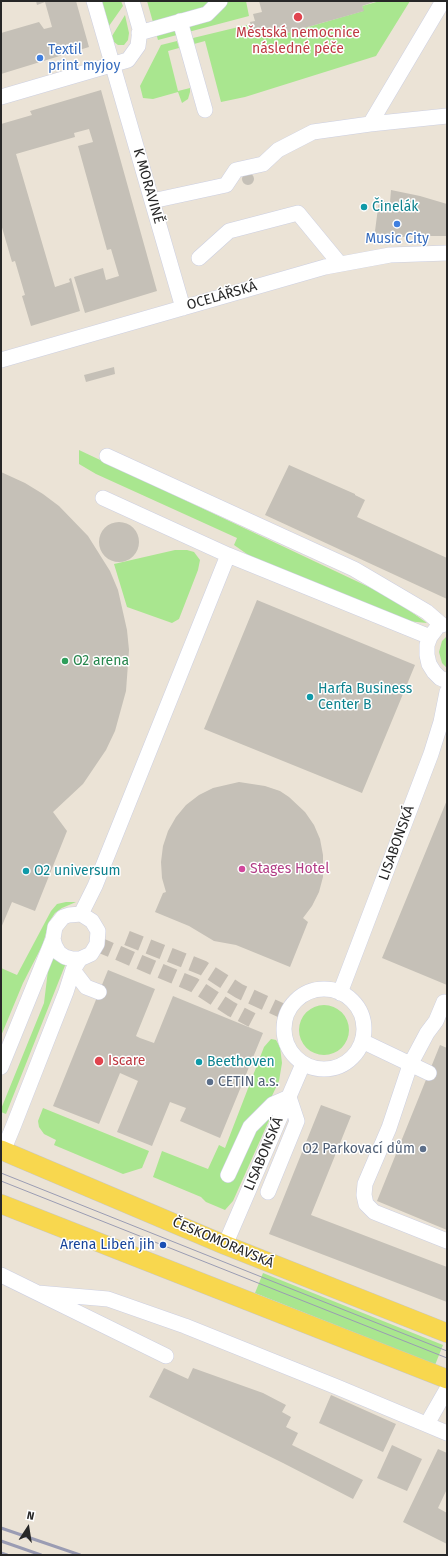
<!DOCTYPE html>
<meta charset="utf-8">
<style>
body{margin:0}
#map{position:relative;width:448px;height:1556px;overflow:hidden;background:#ebe3d6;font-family:"Fira Sans",sans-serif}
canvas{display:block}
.frame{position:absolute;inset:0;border:2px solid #272727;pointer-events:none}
.north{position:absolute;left:8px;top:1508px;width:40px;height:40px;-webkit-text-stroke:3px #fff;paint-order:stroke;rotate:12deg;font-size:11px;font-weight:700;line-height:16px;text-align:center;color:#272727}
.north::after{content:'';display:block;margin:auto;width:14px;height:18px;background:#272727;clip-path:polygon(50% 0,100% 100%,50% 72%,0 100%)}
</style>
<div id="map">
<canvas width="448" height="1556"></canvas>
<div class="frame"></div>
<div class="north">N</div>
</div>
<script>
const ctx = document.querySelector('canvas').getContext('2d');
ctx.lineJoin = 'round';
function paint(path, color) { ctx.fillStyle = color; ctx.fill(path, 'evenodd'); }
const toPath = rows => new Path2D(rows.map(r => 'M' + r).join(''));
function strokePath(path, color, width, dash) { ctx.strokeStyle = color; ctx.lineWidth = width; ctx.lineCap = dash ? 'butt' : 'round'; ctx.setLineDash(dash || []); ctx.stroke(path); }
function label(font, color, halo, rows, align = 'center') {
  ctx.font = font + ' "Fira Sans",sans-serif'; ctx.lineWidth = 3; ctx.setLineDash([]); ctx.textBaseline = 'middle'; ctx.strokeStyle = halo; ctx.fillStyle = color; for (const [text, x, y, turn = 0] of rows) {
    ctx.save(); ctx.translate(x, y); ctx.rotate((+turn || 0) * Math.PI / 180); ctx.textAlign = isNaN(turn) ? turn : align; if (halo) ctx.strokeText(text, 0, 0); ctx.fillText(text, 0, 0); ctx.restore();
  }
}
paint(toPath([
 [102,1,121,1,123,6,109,26],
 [147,1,246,1,249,16,158,40],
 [380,1,410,1,376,56,245,97,221,102,205,41,194,44,193,38,251,24,254,36,268,33,270,38,363,11,362,6],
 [125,15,129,33,128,40,124,45,118,45,114,42,112,36],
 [177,41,179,48,168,51,178,91,190,88,190,92,188,99,182,103,178,92,153,99,143,98,140,86,161,45],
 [79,450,390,597,427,623,407,621,254,559,234,545,237,538,96,474,79,464],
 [175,550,187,550,194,552,200,560,198,570,179,619,172,623,127,607,114,564],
 [447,636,447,668,442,663,439,652,442,641],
 [66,902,76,902,62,908,55,913,49,922,43,944,23,983,1,1036,1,968,17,975,51,911,57,904],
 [53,958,66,963,6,1114,1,1112,1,1109,44,1003,49,962],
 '299 1030a25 25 0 1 1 50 0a25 25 0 1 1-50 0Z',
 [271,1039,276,1040,280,1047,282,1063,279,1081,271,1098,271,1116,233,1201,225,1210,206,1202,201,1197,153,1177,162,1151,208,1169,219,1145,225,1148,264,1047],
 [43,1108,149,1151,142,1168,123,1174,54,1145,56,1140,44,1134,39,1127,38,1121],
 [263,1273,443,1345,435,1365,255,1293]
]), '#a9e68f');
paint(toPath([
 [36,1,76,1,89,47,1,74,1,33,39,22,44,29,52,27,45,2,37,5],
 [259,1,377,1,362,6,364,11,269,38,268,33,254,36,250,22,255,21,253,14,262,12],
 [101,90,157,291,85,313,74,277,103,268,106,280,119,276,111,249,107,250,78,146,93,142,89,129,74,133,75,137,16,154,55,287,70,282,69,279,71,278,80,311,31,326,22,296,25,295,15,261,12,262,1,224,1,124,32,115,30,111],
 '242 179a6 6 0 1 1 12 0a6 6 0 1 1-12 0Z',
 [391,190,420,196,447,204,447,236,416,236,374,239,379,200,390,202],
 [114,367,115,374,86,382,84,375],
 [289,465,355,494,355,495,365,500,357,517,447,558,447,599,265,515],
 [1,472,25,483,43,494,59,506,88,536,110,571,118,590,127,630,129,650,126,691,115,731,106,750,83,784,53,812,67,831,35,911,12,902,1,928],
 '99 542a20 20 0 1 1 40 0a20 20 0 1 1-40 0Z',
 [257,600,415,665,362,793,204,729],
 [239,782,265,786,280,791,289,797,305,812,314,825,320,839,323,855,323,877,319,892,312,906,303,918,308,922,290,967,236,945,214,941,189,926,155,912,163,893,166,892,162,878,161,862,163,846,168,831,176,817,186,805,199,795,213,788],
 [447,800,447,985,382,958],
 [108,970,155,989,136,1036,140,1038,154,1043,173,996,263,1033,220,1138,180,1121,186,1108,170,1102,152,1146,117,1132,138,1081,120,1073,99,1124,53,1106],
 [440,1045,447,1048,447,1230,377,1201],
 [321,1105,351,1116,311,1215,447,1267,447,1302,269,1234],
 [164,1368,188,1379,193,1368,263,1393,286,1405,282,1412,291,1417,286,1427,298,1433,292,1445,363,1480,353,1499,283,1463,149,1397],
 [331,1395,396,1424,383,1452,319,1423],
 [392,1445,422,1459,407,1491,377,1478],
 [438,1449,447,1453,447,1489,438,1508,447,1513,447,1544,403,1522]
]), '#c5c0b7');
strokePath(toPath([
 [127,938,203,968,239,991,287,1013],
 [97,944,194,985,231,1009,252,1020]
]), '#c4bdb3', 15, [15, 8]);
const minor = toPath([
 [94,1,183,308],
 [180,21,205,110],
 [139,33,207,14,220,1],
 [1,97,128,60,138,46,140,29,132,1],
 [370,124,443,1],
 [152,201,226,185,236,170,263,164,278,150,313,132,370,124,447,116],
 [199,258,229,231,298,213,340,264],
 [1,360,325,267,390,255,447,253],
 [107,456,354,569,427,612,442,625],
 [103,498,228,555,430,637],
 [436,629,430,637,427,645,427,655,429,664,434,672,440,678,447,681],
 [81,914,95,886,228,555],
 [73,970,86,987,99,992],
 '284 1029a40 40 0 1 1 80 0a40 40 0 1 1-80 0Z',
 [340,993,431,754,441,722,447,692],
 [447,1004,444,1002,436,1021,427,1033,410,1065,389,1128,365,1184,364,1195,366,1204,374,1212,447,1241],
 [362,1041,429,1073],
 [1,1067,53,939],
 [1,1154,3,1151,13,1127,66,992,73,970,80,959,91,954,97,944,98,931,92,921,81,914,69,915,63,917,55,927,53,939,55,946,59,953,65,957,72,959,80,959],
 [228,1175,250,1127,273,1104,289,1097,297,1121,268,1192],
 [225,1245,303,1064],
 [1,1275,166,1356],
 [38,1293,108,1299,185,1326,337,1387,447,1433],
 [427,1424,447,1389]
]);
const major = toPath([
 [1,1150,225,1245,447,1333],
 [1,1204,447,1379]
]);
strokePath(minor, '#cccfe1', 16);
strokePath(major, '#c7c7c7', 20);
strokePath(minor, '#fff', 15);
strokePath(major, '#f8d74e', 19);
strokePath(toPath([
 [1,1173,447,1351],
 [1,1181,447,1358]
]), '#9a9cb3', 1);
strokePath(toPath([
 [1,1528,80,1555],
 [1,1541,41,1555],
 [1,1553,7,1555]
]), '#9a9cb3', 3);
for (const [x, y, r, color] of [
 [298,17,5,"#e0444e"],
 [40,58,4,"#3f7fe0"],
 [364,207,4,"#0f9aa8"],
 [397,224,4,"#3f7fe0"],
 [65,661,4,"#2e9e5b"],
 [310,697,4,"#0f9aa8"],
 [242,869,4,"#d1479c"],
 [26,871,4,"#0f9aa8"],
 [99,1061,5,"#e0444e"],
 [199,1062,4,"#0f9aa8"],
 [210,1082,4,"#5c6f8a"],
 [423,1149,4,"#5c6f8a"],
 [163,1245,4,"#1a4fb4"]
]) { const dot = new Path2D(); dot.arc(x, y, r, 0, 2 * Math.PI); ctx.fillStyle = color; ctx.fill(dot); strokePath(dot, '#fff', 1.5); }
label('14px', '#be3a42', '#fff', [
 ["Městská nemocnice",298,33],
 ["následné péče",298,49],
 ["Iscare",108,1061,"left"]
]);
label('14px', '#366cbe', '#fff', [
 ["Textil",48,50],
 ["print myjoy",48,66],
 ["Music City",397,239,"center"]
], 'left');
label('14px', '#272727', '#fff', [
 ["K MORAVINĚ",148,186,74],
 ["OCELÁŘSKÁ",222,296,-16],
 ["LISABONSKÁ",397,843,-70],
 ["LISABONSKÁ",264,1154,-67],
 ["ČESKOMORAVSKÁ",223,1243,23]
]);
label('14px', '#0d838f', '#fff', [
 ["Činelák",372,207],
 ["Harfa Business",318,689],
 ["Center B",318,705],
 ["O2 universum",34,871],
 ["Beethoven",207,1062]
], 'left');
label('14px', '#27864d', '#fff', [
 ["O2 arena",73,661]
], 'left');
label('14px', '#b23c85', '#fff', [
 ["Stages Hotel",250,869]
], 'left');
label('14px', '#4e5e75', '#fff', [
 ["CETIN a.s.",218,1082],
 ["O2 Parkovací dům",415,1149,"right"]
], 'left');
label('14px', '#164399', '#fff', [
 ["Arena Libeň jih",155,1245]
], 'right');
</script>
